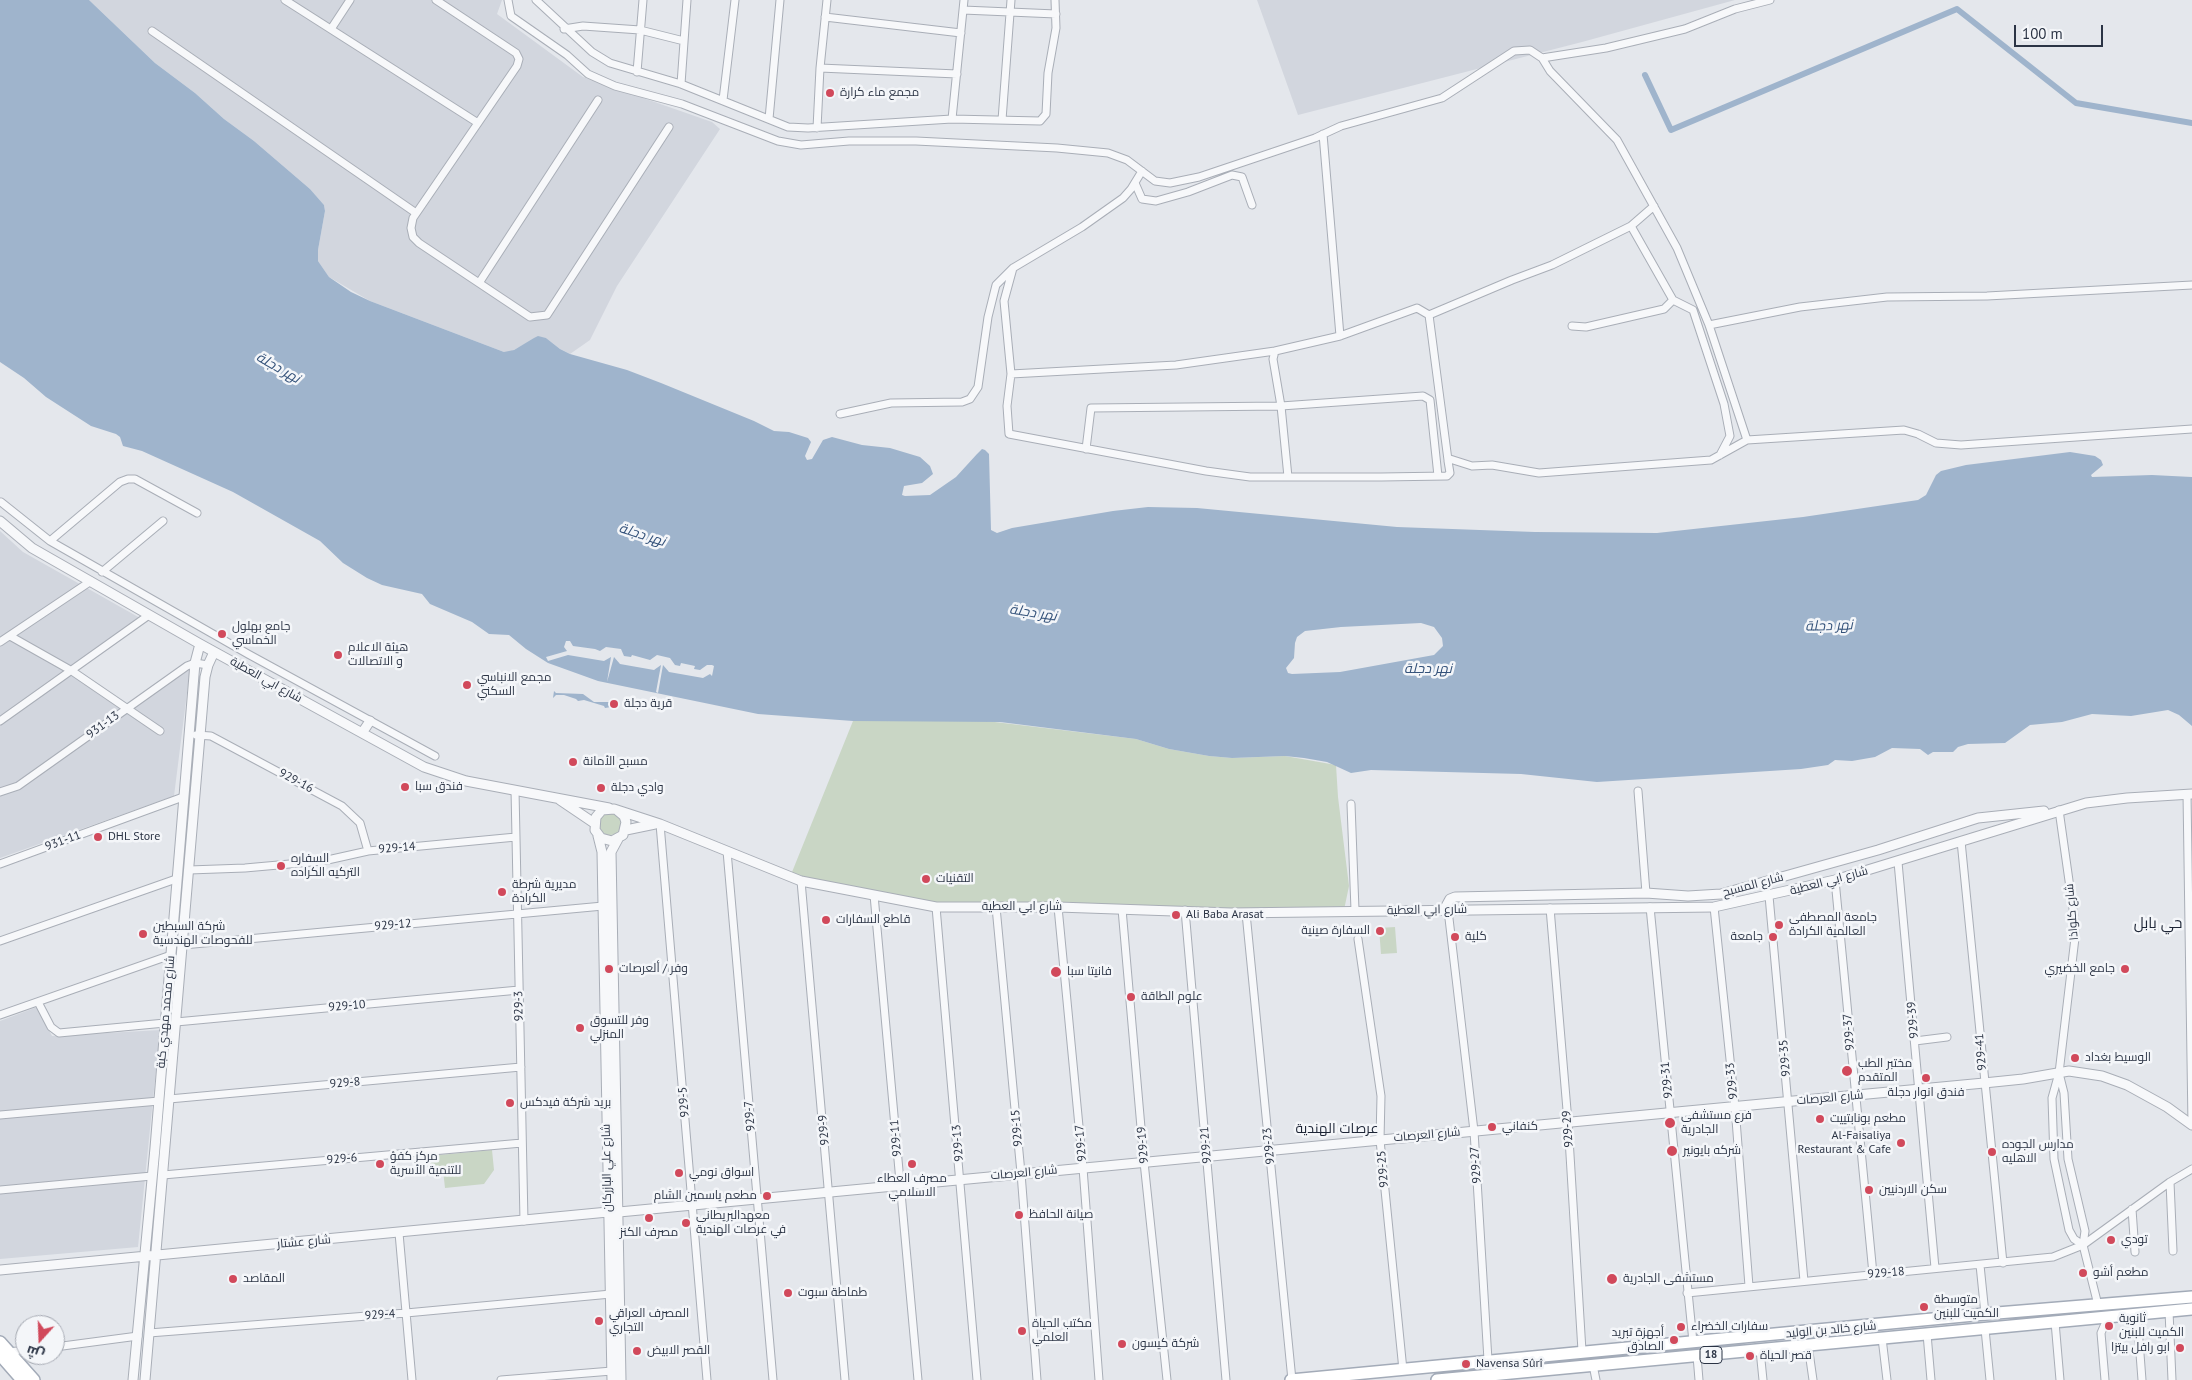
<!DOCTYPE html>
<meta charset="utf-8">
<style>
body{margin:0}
#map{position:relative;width:2192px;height:1380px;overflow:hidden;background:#e4e7ec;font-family:"PT Sans",Cairo,sans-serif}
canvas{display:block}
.north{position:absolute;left:15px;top:1315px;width:50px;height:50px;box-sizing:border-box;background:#f4f6f9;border:1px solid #a4a8b1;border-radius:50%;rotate:200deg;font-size:14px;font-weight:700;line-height:20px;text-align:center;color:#2b3445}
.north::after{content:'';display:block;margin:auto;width:18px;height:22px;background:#d1495b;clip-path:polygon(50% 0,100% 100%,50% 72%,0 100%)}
.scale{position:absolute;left:2014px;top:25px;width:89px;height:22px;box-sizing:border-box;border:2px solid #2b3445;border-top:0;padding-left:6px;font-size:15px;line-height:18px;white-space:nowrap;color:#2b3445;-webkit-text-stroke:4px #f4f6f9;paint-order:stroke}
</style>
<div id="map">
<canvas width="2192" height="1380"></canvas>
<div class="north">ش</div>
<div class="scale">100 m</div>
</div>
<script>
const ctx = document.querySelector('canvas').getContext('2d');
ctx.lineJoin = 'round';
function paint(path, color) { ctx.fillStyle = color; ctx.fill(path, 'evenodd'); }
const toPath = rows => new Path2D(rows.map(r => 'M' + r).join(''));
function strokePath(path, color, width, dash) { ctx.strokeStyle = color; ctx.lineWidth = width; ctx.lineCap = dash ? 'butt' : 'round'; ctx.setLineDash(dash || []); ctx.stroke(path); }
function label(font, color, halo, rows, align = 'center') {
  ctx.font = font + ' "PT Sans",Cairo,sans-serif'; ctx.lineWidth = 5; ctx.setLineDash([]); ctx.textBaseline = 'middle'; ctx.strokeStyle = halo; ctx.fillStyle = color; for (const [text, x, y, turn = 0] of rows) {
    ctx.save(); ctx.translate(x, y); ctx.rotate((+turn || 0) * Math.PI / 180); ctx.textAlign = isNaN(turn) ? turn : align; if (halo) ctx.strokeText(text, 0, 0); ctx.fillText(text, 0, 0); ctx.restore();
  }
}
paint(toPath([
 [89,0,502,0,497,14,583,77,712,122,720,129,617,286,590,340,570,354,560,349,546,338,538,337,510,352,504,352,370,301,329,277,318,261,318,250,325,211,324,205,310,189,254,141,224,119,195,93,155,63],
 [1257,0,1735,0,1582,42,1298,115],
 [0,531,23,552,140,618,66,672,126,713,190,669,174,796,0,858],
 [37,1007,52,1036,160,1030,138,1247,0,1259,0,1021]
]), '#d2d6de');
paint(toPath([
 [978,720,1136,739,1169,749,1209,756,1232,758,1285,756,1336,765,1338,797,1349,886,1344,910,996,907,885,898,790,877,853,721],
 '599 824a11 11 0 1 1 22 0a11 11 0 1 1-22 0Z',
 [1395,927,1397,953,1381,954,1379,928],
 [492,1150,494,1170,484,1184,445,1188,443,1170,430,1171,428,1156]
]), '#c9d6c5');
paint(toPath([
 [0,0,89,0,155,63,195,93,224,119,254,141,310,189,324,205,325,211,318,250,318,261,329,277,351,292,370,301,504,352,514,350,534,338,538,336,546,338,560,349,570,354,627,370,661,383,754,421,774,431,789,432,808,438,811,442,805,456,807,460,812,459,823,440,832,437,862,445,890,448,920,457,930,466,933,474,922,483,904,486,902,495,905,496,930,495,956,477,977,454,982,449,985,450,989,454,991,530,997,533,1012,528,1113,511,1148,507,1197,508,1397,527,1535,532,1657,533,1803,517,1918,500,1926,495,1936,475,1941,471,1966,465,2070,452,2095,456,2101,460,2103,465,2091,475,2092,477,2152,475,2192,477,2192,726,2179,715,2168,710,2131,716,2092,714,2062,722,2030,725,2005,743,1968,744,1958,747,1953,752,1933,752,1928,755,1920,749,1892,748,1875,757,1852,761,1835,760,1828,765,1801,769,1597,782,1521,774,1371,770,1351,773,1327,762,1304,758,1285,756,1232,758,1209,756,1169,749,1136,739,1000,722,853,721,758,714,598,681,548,663,526,649,509,635,489,634,472,622,430,604,422,594,382,585,367,578,343,563,320,541,233,492,142,451,123,446,120,437,116,434,91,426,46,397,24,378,0,362],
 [1421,623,1434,627,1442,638,1443,646,1434,655,1340,672,1292,674,1288,673,1286,668,1294,658,1295,643,1297,637,1305,631,1341,627],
 [554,691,556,693,583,694,594,702,610,702,611,707,605,708,604,706,584,700,578,701,576,699,564,695,556,695,553,698]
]), '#9fb4cc');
paint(toPath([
 [566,641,570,641,573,646,595,649,600,651,606,647,621,649,624,656,631,657,632,655,650,660,657,655,670,658,675,665,680,666,681,663,695,666,694,669,700,670,707,665,712,665,714,666,712,676,710,674,703,678,669,672,663,665,658,693,656,692,661,665,654,670,620,664,614,657,607,682,611,657,604,661,568,655,548,661,546,657,567,651,564,647]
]), '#e4e7ec');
strokePath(toPath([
 [1645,75,1671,130,1957,9,2076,103,2192,123]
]), '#9fb4cc', 6);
const minor = toPath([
 [285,0,478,123],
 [436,0,516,53,519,59,517,66,413,218,411,228,413,237,419,243,530,317,547,315,669,127],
 [508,0,511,16,567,55,588,74,615,86,682,104,778,141,801,145,849,141,916,141,1057,148,1108,153,1127,160,1155,181,1170,183,1199,177,1315,138,1341,126,1442,98,1514,51,1530,50,1542,58,1550,71,1617,140,1677,248,1709,325,1747,440],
 [536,0,592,52,610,63,681,84,788,127,808,128,952,119,1040,121,1046,114,1048,73,1056,28,1055,0],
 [963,10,1056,14],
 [825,17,961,33],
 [331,29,350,0],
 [564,29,583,26,640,30,684,41],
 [152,31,416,213],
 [1542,58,1606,48,1685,29,1735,9,1770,0],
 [820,68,957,74],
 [637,72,643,0],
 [681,84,687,0],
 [723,100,735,0],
 [769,119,780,0],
 [952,119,964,0],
 [1002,120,1011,0],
 [817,128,820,68,827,0],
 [1323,134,1340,336],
 [1135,183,1142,199,1156,201,1188,192,1232,175,1242,177,1252,205],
 [1631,226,1673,300,1693,310,1724,404,1730,436,1720,455],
 [479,283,598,100],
 [1429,315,1512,280,1552,265,1631,226,1654,206],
 [1709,325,1800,307,1887,297,1987,296,2192,285],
 [1572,326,1586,327,1664,309,1673,300],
 [1275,351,1176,365,1011,374,1007,406,1009,434,1206,471,1250,477,1381,477,1447,476,1450,473,1448,461,1450,459,1472,466,1492,465,1539,473,1711,460,1747,440,1904,430,1918,434,1936,443,1961,445,2192,429],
 [1011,374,1004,301,1013,268,1082,227,1123,198,1131,189,1142,171],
 [840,414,891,403,962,402,970,399,978,387,988,317,996,285,1013,268],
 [1086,449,1091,408,1281,406,1423,396,1430,400,1438,476],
 [1288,477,1281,406,1273,359,1275,351,1340,336,1417,308,1429,315,1448,460],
 [1,502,50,541,248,654,435,756],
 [50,541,120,482,128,479,135,479,197,513],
 [102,572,163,521],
 [10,636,72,671,160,731],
 [0,642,91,581],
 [0,721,149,615],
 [196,735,211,736,342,806,360,823,368,851],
 [515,790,524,1221],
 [1638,791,1646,893],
 [0,792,18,786,187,666,195,663,208,665],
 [2187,794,2192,1125],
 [1351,804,1355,910],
 [2059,810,2075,923,2075,938,2059,1073,2052,1098,2054,1159,2069,1230,2074,1239,2083,1245],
 [660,824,707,1380],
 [1961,841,2003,1263],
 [727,851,773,1380],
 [1898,862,1935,1268],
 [0,864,183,797],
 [189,870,245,868,323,861,368,851,516,837],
 [1835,880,1873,1274],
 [801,881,845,1380],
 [874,895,918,1380],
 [1769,896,1804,1281],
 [936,907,977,1380],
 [996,907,1021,1173,1037,1380],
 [1058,907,1083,1168,1099,1380],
 [1650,907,1693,1342],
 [1714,907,1735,1107,1749,1286],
 [1550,908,1568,1122,1582,1351],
 [1122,909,1144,1162,1167,1380],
 [1185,910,1226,1380],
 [1448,910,1474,1131,1488,1360],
 [1246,913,1292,1380],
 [1358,939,1381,1096,1380,1140,1403,1370],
 [0,941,176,879],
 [183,945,603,906],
 [38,1002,51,1027,59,1033,165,1023],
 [0,1015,171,955],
 [176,1022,519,990],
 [1915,1041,1947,1037],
 [2059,1073,2064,1093,2068,1159,2085,1231,2083,1245,2098,1305],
 [169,1099,521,1067],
 [0,1115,159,1101],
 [163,1175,522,1143],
 [2170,1182,2173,1251],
 [0,1190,152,1176],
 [2132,1209,2135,1252],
 [399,1233,412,1380],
 [1980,1265,1985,1314],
 [1687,1293,2053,1257,2083,1245,2170,1182,2192,1169],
 [2169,1311,2172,1380],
 [2137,1314,2142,1380],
 [2055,1322,2060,1380],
 [1985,1329,1990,1380],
 [149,1333,406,1313,611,1294],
 [1927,1334,1931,1380],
 [1882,1338,1887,1380],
 [1808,1345,1813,1380],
 [55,1347,138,1336],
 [1760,1350,1763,1380],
 [9,1352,25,1350],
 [1697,1356,1699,1380],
 [1593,1365,1596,1380],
 [501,1380,612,1371],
 [2105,1380,2101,1333,2108,1317]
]);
const tertiary = toPath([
 [0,521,32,548,200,644,424,767,466,781,609,808],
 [362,733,370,721],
 [560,800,594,823],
 [618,811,624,816,626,822,623,835,612,841,601,838,595,830,596,817,602,810,614,809,660,824,801,881,936,907,1058,907,1231,913,1714,907,1835,880,2086,803,2127,798,2192,794],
 [626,830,655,824],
 [598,836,602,852,612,1380],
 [618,839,611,852,621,1380],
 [1444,910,1450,899,1455,897,1646,893,1688,896,1721,894,1878,850,1978,818,2044,811],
 [619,1212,1984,1083,2023,1079,2069,1071,2102,1076,2127,1085,2167,1107,2192,1125],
 [0,1270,608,1212],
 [133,1380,155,1148,195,663,200,644],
 [145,1380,205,677,208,665,214,652]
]);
const primary = toPath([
 [0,1342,34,1380],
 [0,1355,22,1380],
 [1291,1380,1985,1314,2192,1297],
 [1437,1380,2192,1309]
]);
strokePath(minor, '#a9aeb7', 9);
strokePath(tertiary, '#a9aeb7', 11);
strokePath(primary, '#a3abb8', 14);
strokePath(minor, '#f7f8fa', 7);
strokePath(tertiary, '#f7f8fa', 9);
strokePath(primary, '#fff', 11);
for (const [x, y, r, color] of [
 [830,93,5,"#d1495b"],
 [222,634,5,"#d1495b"],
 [338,655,5,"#d1495b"],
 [467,685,5,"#d1495b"],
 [614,704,5,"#d1495b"],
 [573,762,5,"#d1495b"],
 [405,787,5,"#d1495b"],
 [601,788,5,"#d1495b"],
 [98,837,5,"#d1495b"],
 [281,866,5,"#d1495b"],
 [926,879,5,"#d1495b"],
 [502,892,5,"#d1495b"],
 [1176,915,5,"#d1495b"],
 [826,920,5,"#d1495b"],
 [1779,925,5,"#d1495b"],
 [1380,931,5,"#d1495b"],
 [143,934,5,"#d1495b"],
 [1455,937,5,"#d1495b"],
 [1773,937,5,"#d1495b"],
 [609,969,5,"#d1495b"],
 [2125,969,5,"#d1495b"],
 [1056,972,6,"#d1495b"],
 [1131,997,5,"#d1495b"],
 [580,1028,5,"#d1495b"],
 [2075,1058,5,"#d1495b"],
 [1847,1071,6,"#d1495b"],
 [1926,1078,5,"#d1495b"],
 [510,1103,5,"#d1495b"],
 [1820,1119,5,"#d1495b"],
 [1670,1123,6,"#d1495b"],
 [1492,1127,5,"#d1495b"],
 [1901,1143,5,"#d1495b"],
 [1672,1151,6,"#d1495b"],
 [1992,1152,5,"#d1495b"],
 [380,1164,5,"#d1495b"],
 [912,1164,5,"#d1495b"],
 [679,1173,5,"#d1495b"],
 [1869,1190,5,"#d1495b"],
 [767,1196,5,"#d1495b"],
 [1019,1215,5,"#d1495b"],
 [649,1218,5,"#d1495b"],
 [686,1223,5,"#d1495b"],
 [2111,1240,5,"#d1495b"],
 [2083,1273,5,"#d1495b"],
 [233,1279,5,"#d1495b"],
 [1612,1279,6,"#d1495b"],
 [788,1293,5,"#d1495b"],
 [1924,1307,5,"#d1495b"],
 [599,1321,5,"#d1495b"],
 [2109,1326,5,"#d1495b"],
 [1681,1327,5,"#d1495b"],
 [1022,1331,5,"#d1495b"],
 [1674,1340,5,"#d1495b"],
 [1122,1344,5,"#d1495b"],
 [2180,1348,5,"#d1495b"],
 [637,1351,5,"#d1495b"],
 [1750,1356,5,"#d1495b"],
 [1466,1364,5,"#d1495b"]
]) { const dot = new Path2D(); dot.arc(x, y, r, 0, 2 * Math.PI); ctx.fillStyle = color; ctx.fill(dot); strokePath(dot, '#f4f6f9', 2); }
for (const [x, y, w] of [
 [1711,1355,22]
]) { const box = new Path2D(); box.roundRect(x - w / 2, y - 8.5, w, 17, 4); ctx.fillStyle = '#f4f6f9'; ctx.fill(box); strokePath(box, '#2b3445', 1); }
label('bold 11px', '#2b3445', null, [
 ["18",1711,1355]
]);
label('12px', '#2b3445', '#f4f6f9', [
 ["مجمع ماء كرارة",840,93],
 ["جامع بهلول",232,627],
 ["الخماسي",232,641],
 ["هيئة الاعلام",348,648],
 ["و الاتصالات",348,662],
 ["مجمع الانباسي",477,678],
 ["السكني",477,692],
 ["قرية دجلة",624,704],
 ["مسبح الأمانة",583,762],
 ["فندق سبا",415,787],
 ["وادي دجلة",611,788],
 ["DHL Store",108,837],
 ["السفاره",291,859],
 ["التركيه الكراده",291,873],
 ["التقنيات",936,879],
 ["مديرية شرطة",512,885],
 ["الكرادة",512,899],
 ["Ali Baba Arasat",1186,915],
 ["جامعة المصطفى",1789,918],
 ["العالمية الكرادة",1789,932],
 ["قاطع السفارات",836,920],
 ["شركة السبطين",153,927],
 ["للفحوصات الهندسية",153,941],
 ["السفارة صينية",1370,931,"right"],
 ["كلية",1465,937],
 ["جامعة",1763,937,"right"],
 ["وفر / ألعرصات",619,969],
 ["جامع الخضيري",2115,969,"right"],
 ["فانيتا سبا",1067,972],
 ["علوم الطاقة",1141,997],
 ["وفر للتسوق",590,1021],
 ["المنزلي",590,1035],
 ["الوسيط بغداد",2085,1058],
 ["مختبر الطب",1858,1064],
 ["المتقدم",1858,1078],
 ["فندق انوار دجلة",1926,1093,"center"],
 ["بريد شركة فيدكس",520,1103],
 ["فرع مستشفى",1681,1116],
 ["الجادرية",1681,1130],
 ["مطعم بونابتييت",1830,1119],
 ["كنفاني",1502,1127],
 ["Al-Faisaliya",1891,1136,"right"],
 ["Restaurant & Cafe",1891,1150,"right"],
 ["مدارس الجوده",2002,1145],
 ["الاهليه",2002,1159],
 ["شركه بايونير",1683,1151],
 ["مركز كفؤ",390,1157],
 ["للتنمية الأسرية",390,1171],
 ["اسواق نومي",689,1173],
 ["مصرف العطاء",912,1179,"center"],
 ["الاسلامي",912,1193,"center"],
 ["سكن الاردنيين",1879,1190],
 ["مطعم ياسمين الشام",757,1196,"right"],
 ["صيانة الحافظ",1029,1215],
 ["معهدالبريطاني",696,1216],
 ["في عرصات الهندية",696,1230],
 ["مصرف الكنز",649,1233,"center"],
 ["تودي",2121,1240],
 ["مطعم أشو",2093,1273],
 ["المقاصد",243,1279],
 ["مستشفى الجادرية",1623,1279],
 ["طماطة سبوت",798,1293],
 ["متوسطة",1934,1300],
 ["الكميت للبنين",1934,1314],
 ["المصرف العراقي",609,1314],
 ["التجاري",609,1328],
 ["ثانوية",2119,1319],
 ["الكميت للبنين",2119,1333],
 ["مكتب الحياة",1032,1324],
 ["العلمي",1032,1338],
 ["سفارات الخضراء",1691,1327],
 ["أجهزة تبريد",1664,1333,"right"],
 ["الصادق",1664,1347,"right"],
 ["شركة كيسون",1132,1344],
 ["ابو رافل بيتزا",2170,1348,"right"],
 ["القصر الابيض",647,1351],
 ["قصر الحياة",1760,1356],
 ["Navensa Sûrî",1476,1364]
], 'left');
label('12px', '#2b3445', '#f4f6f9', [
 ["شارع ابي العطية",266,680,29],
 ["931-13",103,725,-36],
 ["929-16",296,781,28],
 ["931-11",63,841,-20],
 ["929-14",397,848,-5],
 ["شارع ابي العطية",1829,881,-15],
 ["شارع المسبح",1753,885,-15],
 ["شارع ابي العطية",1022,907],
 ["شارع ابي العطية",1427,910,-1],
 ["شارع كلواذا",2072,912,-95],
 ["929-12",393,925,-5],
 ["929-10",347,1006,-5],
 ["929-3",519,1006,-91],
 ["شارع محمد مهدي كبة",166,1012,-85],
 ["929-39",1913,1020,-95],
 ["929-37",1849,1032,-95],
 ["929-41",1981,1052,-95],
 ["929-35",1785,1058,-95],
 ["929-31",1667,1080,-96],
 ["929-33",1732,1081,-96],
 ["929-8",345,1083,-5],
 ["شارع العرصات",1830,1098,-5],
 ["929-5",684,1102,-95],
 ["929-7",750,1116,-95],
 ["929-15",1017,1128,-95],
 ["929-29",1568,1129,-94],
 ["929-9",824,1130,-95],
 ["شارع العرصات",1427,1135,-5],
 ["929-11",896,1138,-95],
 ["929-13",958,1143,-95],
 ["929-17",1081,1143,-95],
 ["929-19",1143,1145,-95],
 ["929-21",1206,1145,-95],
 ["929-23",1269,1146,-96],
 ["929-6",342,1159,-5],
 ["929-27",1476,1165,-94],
 ["شارع علي البازركان",607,1168,-91],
 ["929-25",1383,1169,-95],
 ["شارع العرصات",1024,1173,-5],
 ["شارع عشتار",304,1242,-5],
 ["929-18",1886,1273,-5],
 ["929-4",380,1315,-4],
 ["شارع خالد بن الوليد",1831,1330,-5]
]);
label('italic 14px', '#34527a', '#f4f6f9', [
 ["نهر دجلة",278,368,30],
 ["نهر دجلة",642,535,18],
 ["نهر دجلة",1033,613,9],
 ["نهر دجلة",1829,626,-2],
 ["نهر دجلة",1428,669]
]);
label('14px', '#1d2536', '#f4f6f9', [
 ["عرصات الهندية",1337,1129]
]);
label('15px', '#1d2536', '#f4f6f9', [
 ["حي بابل",2158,924]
]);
</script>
